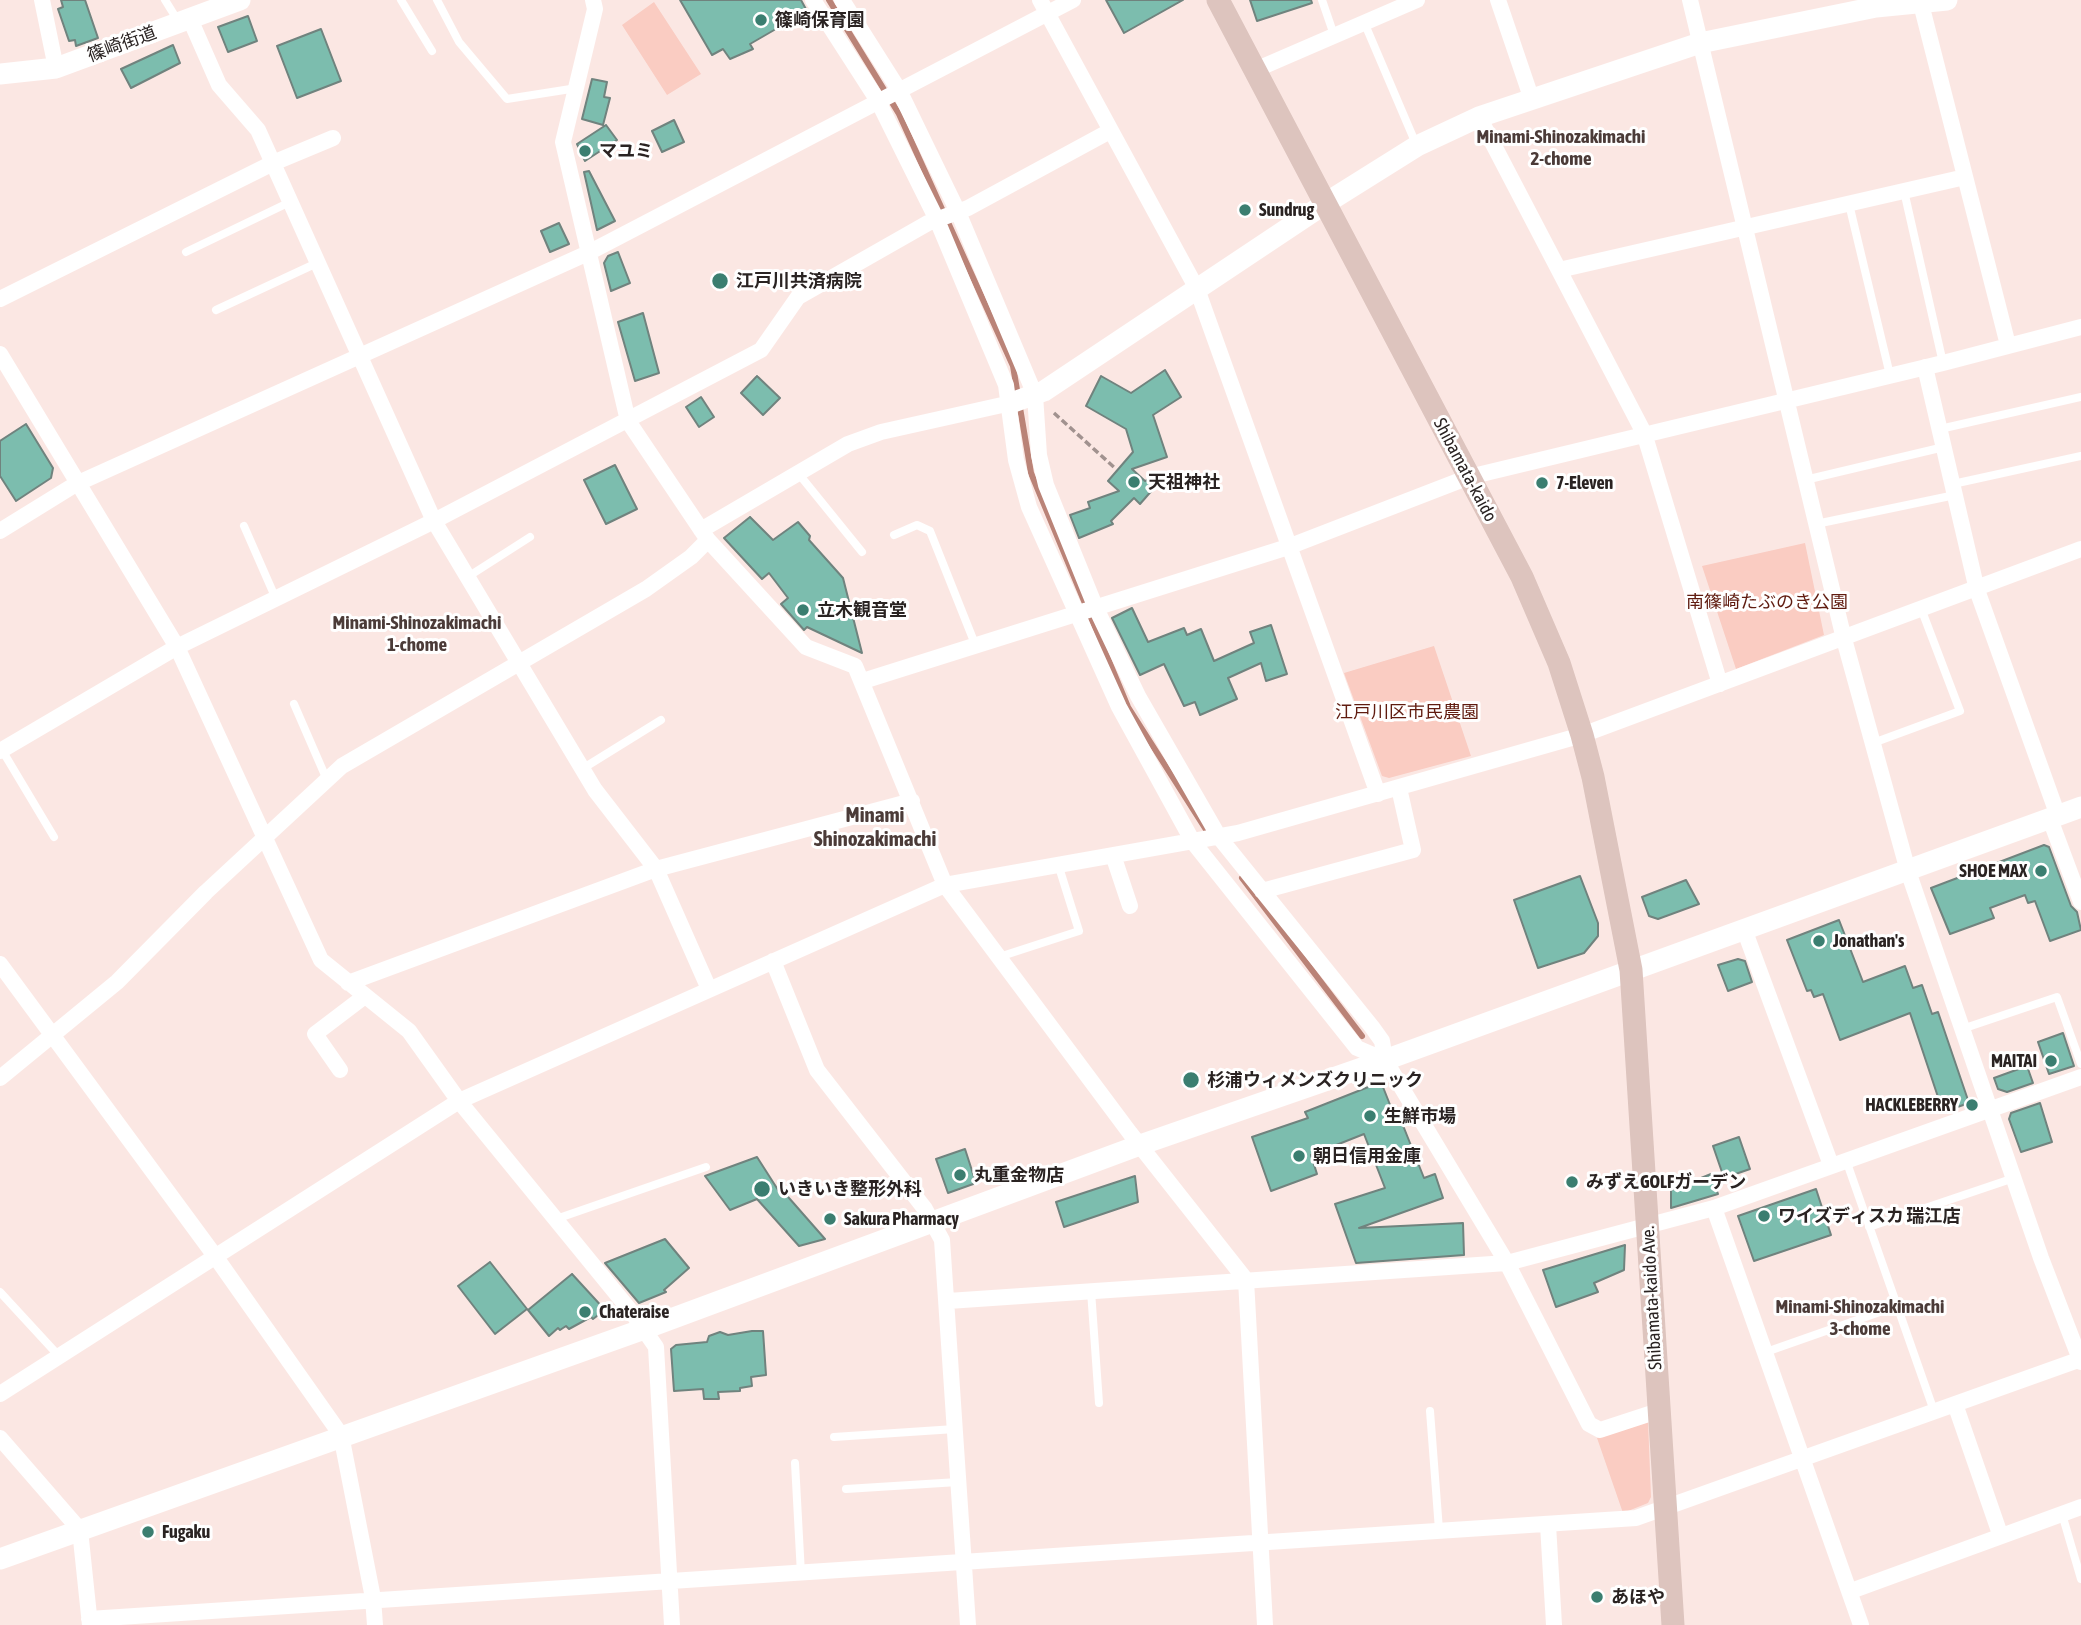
<!DOCTYPE html>
<meta charset="utf-8">
<style>
body{margin:0}
canvas{display:block;background:#fbe7e3}
</style>
<canvas width="2081" height="1625"></canvas>
<script>
const ctx = document.querySelector('canvas').getContext('2d');
ctx.lineJoin = 'round';
function paint(path, color) { ctx.fillStyle = color; ctx.fill(path, 'evenodd'); }
const toPath = rows => new Path2D(rows.map(r => 'M' + r).join(''));
function strokePath(path, color, width, dash) { ctx.strokeStyle = color; ctx.lineWidth = width; ctx.lineCap = dash ? 'butt' : 'round'; ctx.setLineDash(dash || []); ctx.stroke(path); }
function label(font, color, halo, rows, align = 'center') {
  ctx.font = font + ' "Asap Condensed","Noto Sans JP",sans-serif'; ctx.lineWidth = 6; ctx.setLineDash([]); ctx.textBaseline = 'middle'; ctx.strokeStyle = halo; ctx.fillStyle = color; for (const [text, x, y, turn = 0] of rows) {
    ctx.save(); ctx.translate(x, y); ctx.rotate((+turn || 0) * Math.PI / 180); ctx.textAlign = isNaN(turn) ? turn : align; if (halo) ctx.strokeText(text, 0, 0); ctx.fillText(text, 0, 0); ctx.restore();
  }
}
paint(toPath([
 [654,2,701,74,667,95,622,25],
 [1805,543,1824,635,1736,669,1702,566],
 [1434,646,1471,756,1389,778,1382,776,1344,673],
 [1648,1421,1651,1497,1648,1503,1623,1513,1597,1438]
]), '#faccc2');
strokePath(toPath([
 [829,0,899,114,1013,366,1031,473,1128,707,1210,836],
 [1242,878,1362,1036]
]), '#ba8377', 6);
const building = toPath([
 [61,0,85,0,98,38,76,46,75,40,69,41,58,9,63,7,61,0],
 [680,0,801,0,807,11,750,44,753,49,730,59,723,49,712,55,680,0],
 [1106,0,1183,0,1124,33,1106,0],
 [1250,0,1311,0,1312,3,1257,21,1250,0],
 [248,16,257,41,228,52,218,27,248,16],
 [321,29,341,81,297,98,277,46,321,29],
 [173,45,180,63,131,88,121,69,173,45],
 [592,79,607,82,604,97,610,98,603,125,582,119,592,79],
 [674,120,684,142,662,152,652,131,674,120],
 [606,125,617,140,585,161,577,144,606,125],
 [589,171,615,221,597,230,584,172,589,171],
 [559,223,569,244,550,252,541,231,559,223],
 [618,252,630,283,611,291,604,263,608,256,618,252],
 [643,313,659,373,635,381,618,322,643,313],
 [1165,370,1181,397,1153,415,1167,457,1132,469,1145,481,1154,478,1148,483,1154,488,1140,504,1134,498,1111,521,1113,524,1079,538,1070,515,1090,508,1088,502,1119,491,1108,481,1133,452,1126,429,1086,406,1101,376,1131,393,1165,370],
 [757,376,780,398,763,415,741,393,757,376],
 [701,397,714,417,699,427,686,407,701,397],
 [26,424,53,468,51,478,16,501,0,476,0,441,26,424],
 [615,465,637,509,606,524,584,480,615,465],
 [750,517,773,540,798,522,810,536,809,540,843,578,862,653,807,627,804,630,781,604,788,598,769,573,762,579,724,538,750,517],
 [1132,608,1148,642,1184,628,1187,635,1201,629,1214,661,1254,643,1250,632,1271,625,1287,674,1266,681,1261,663,1228,678,1237,699,1200,715,1195,702,1184,706,1164,664,1140,675,1112,618,1132,608],
 [2044,845,2049,847,2071,906,2077,912,2081,930,2050,941,2035,901,2028,903,2025,895,1990,908,1994,918,1950,934,1931,888,2044,845],
 [1580,876,1598,923,1598,936,1584,953,1538,968,1514,900,1580,876],
 [1686,880,1699,904,1658,919,1649,916,1642,897,1686,880],
 [1839,920,1863,982,1905,966,1913,988,1922,985,1932,1014,1938,1012,1969,1103,1943,1112,1910,1013,1840,1040,1823,994,1814,997,1811,990,1807,991,1787,940,1839,920],
 [1738,959,1745,961,1752,982,1728,991,1718,965,1738,959],
 [2063,1033,2074,1066,2049,1074,2038,1042,2063,1033],
 [2027,1066,2033,1083,2007,1092,1998,1089,1994,1078,2027,1066],
 [1381,1082,1398,1125,1402,1123,1424,1178,1435,1174,1443,1198,1359,1228,1463,1223,1464,1255,1356,1263,1335,1204,1385,1188,1364,1134,1311,1155,1317,1174,1271,1191,1252,1137,1308,1118,1305,1112,1381,1082],
 [2040,1103,2052,1142,2021,1152,2009,1119,2011,1113,2040,1103],
 [1739,1137,1750,1169,1724,1178,1713,1146,1739,1137],
 [965,1149,976,1183,948,1193,936,1159,965,1149],
 [757,1157,780,1193,782,1190,825,1239,799,1246,757,1199,730,1210,705,1176,757,1157],
 [1711,1174,1718,1194,1671,1208,1671,1190,1711,1174],
 [1135,1176,1138,1202,1064,1227,1056,1202,1135,1176],
 [1816,1189,1831,1235,1754,1261,1738,1216,1816,1189],
 [665,1239,689,1268,664,1290,666,1292,639,1303,605,1263,665,1239],
 [1625,1245,1624,1270,1594,1283,1598,1292,1556,1307,1543,1270,1625,1245],
 [490,1262,527,1309,495,1334,458,1286,490,1262],
 [572,1274,605,1310,593,1319,591,1317,569,1329,566,1326,560,1330,558,1328,549,1336,528,1310,572,1274],
 [752,1331,763,1331,766,1375,751,1377,752,1386,740,1388,740,1391,718,1392,719,1399,704,1399,703,1389,674,1391,671,1349,676,1345,707,1342,709,1336,720,1332,728,1335,752,1331]
]);
paint(building, '#7cbdae');
strokePath(building, '#70837e', 2);
strokePath(toPath([
 [1054,413,1116,469]
]), '#a1928f', 3.5, [7, 3.5]);
strokePath(toPath([
 [165,0,178,21],
 [401,0,432,51],
 [437,0,459,42,507,99,577,88],
 [1322,0,1334,35],
 [1364,22,1416,144],
 [1904,191,1943,363],
 [1849,204,1890,375],
 [186,252,290,202],
 [216,310,317,263],
 [1940,429,2081,397],
 [798,473,862,552],
 [1805,480,1944,447],
 [1953,484,2081,456],
 [1816,524,1955,495],
 [244,526,276,599],
 [894,535,917,525,930,531,975,644],
 [466,578,530,537],
 [294,704,327,780],
 [1873,743,1960,711,1922,611],
 [2,750,54,837],
 [582,769,661,720],
 [999,957,1079,931,1058,864],
 [1962,1029,2057,997,2081,1064],
 [1846,1160,1934,1411],
 [556,1219,706,1167],
 [1869,1227,2014,1178],
 [1091,1291,1099,1403],
 [0,1292,58,1355],
 [1766,1352,1897,1306],
 [1430,1411,1439,1530],
 [834,1437,955,1429],
 [795,1463,801,1574],
 [846,1489,958,1482],
 [2062,1514,2081,1579]
]), '#fff', 8);
strokePath(toPath([
 [42,0,56,68],
 [593,0,595,9,563,142,628,421,708,540,806,647,855,666,945,885,1130,1133,1246,1280,1265,1625],
 [813,0,878,101,937,220,1006,385,1016,460,1029,507,1119,707,1193,842,1357,1048,1385,1060,1382,1041,1372,1027,1219,837,1138,696,1095,606,1046,485,1039,455,1035,395,958,212,899,90,842,0],
 [1040,0,1197,289,1378,794],
 [1498,0,1531,97],
 [1690,0,1844,639,1908,871,2041,1258,2081,1362],
 [1920,0,2008,345],
 [190,19,219,85,258,130,434,521,595,790,656,869,709,989],
 [1255,70,1417,0],
 [1479,117,1644,433,1720,684],
 [1559,270,1965,177],
 [0,299,273,163,333,138],
 [0,354,177,647,321,960,409,1031,459,1101,633,1314,656,1347,672,1625],
 [1925,367,1977,590,2058,816],
 [701,530,848,444,881,432,1011,403],
 [0,531,76,484,588,253,1073,0],
 [863,681,1288,547,1469,477,1943,363,2081,327],
 [0,751,177,647,434,521,761,350,798,297,928,223,968,208,1110,131],
 [2050,819,2081,902],
 [1113,855,1130,906],
 [1262,891,1413,850,1399,788],
 [1744,929,1831,1165],
 [773,961,817,1070,925,1209,942,1240,968,1625],
 [0,964,215,1256,341,1435,373,1598,375,1625],
 [348,983,656,869,912,801],
 [1385,1060,1507,1263,1589,1424,1600,1430,1658,1411],
 [340,1070,315,1034,365,996],
 [0,1078,117,982,206,892,342,766,646,589,691,557,708,540],
 [1714,1208,1861,1625],
 [948,1301,1507,1263,1714,1208,2081,1077],
 [0,1394,459,1101,945,885,1238,833,1582,735,2081,549],
 [1955,1404,2000,1534],
 [0,1438,80,1530,90,1625],
 [1548,1525,1554,1625],
 [1851,1591,2081,1507],
 [89,1619,1636,1518,2081,1359]
]), '#fff', 16);
strokePath(toPath([
 [0,74,56,68,240,0],
 [1011,403,1044,391,1326,203,1417,146,1479,117,1700,43,1876,7,1947,0],
 [0,1559,644,1329,1140,1145,1385,1060,2081,807]
]), '#fff', 21);
strokePath(toPath([
 [1218,0,1522,577,1559,663,1582,735,1593,777,1631,970,1673,1625]
]), '#ddc4be', 23);
for (const [x, y, r, color] of [
 [761,20,7,"#3b7e70"],
 [585,151,7,"#3b7e70"],
 [1245,210,7,"#3b7e70"],
 [720,281,9,"#3b7e70"],
 [1134,482,7,"#3b7e70"],
 [1542,483,7,"#3b7e70"],
 [803,610,7,"#3b7e70"],
 [2041,871,7,"#3b7e70"],
 [1819,941,7,"#3b7e70"],
 [2051,1061,7,"#3b7e70"],
 [1191,1080,9,"#3b7e70"],
 [1972,1105,7,"#3b7e70"],
 [1370,1116,7,"#3b7e70"],
 [1299,1156,7,"#3b7e70"],
 [960,1175,7,"#3b7e70"],
 [1572,1182,7,"#3b7e70"],
 [762,1189,9,"#3b7e70"],
 [1764,1216,7,"#3b7e70"],
 [830,1219,7,"#3b7e70"],
 [585,1312,7,"#3b7e70"],
 [148,1532,7,"#3b7e70"],
 [1597,1597,7,"#3b7e70"]
]) { const dot = new Path2D(); dot.arc(x, y, r, 0, 2 * Math.PI); ctx.fillStyle = color; ctx.fill(dot); strokePath(dot, '#fff', 2.5); }
label('bold 18px', '#2a2322', '#fff', [
 ["篠崎保育園",775,20],
 ["マユミ",599,151],
 ["Sundrug",1259,210],
 ["江戸川共済病院",736,281],
 ["天祖神社",1148,482],
 ["7-Eleven",1556,483],
 ["立木観音堂",817,610],
 ["SHOE MAX",2027,871,"right"],
 ["Jonathan's",1833,941],
 ["MAITAI",2037,1061,"right"],
 ["杉浦ウィメンズクリニック",1207,1080],
 ["HACKLEBERRY",1958,1105,"right"],
 ["生鮮市場",1384,1116],
 ["朝日信用金庫",1313,1156],
 ["丸重金物店",974,1175],
 ["みずえGOLFガーデン",1586,1182],
 ["いきいき整形外科",778,1189],
 ["ワイズディスカ 瑞江店",1778,1216],
 ["Sakura Pharmacy",844,1219],
 ["Chateraise",599,1312],
 ["Fugaku",162,1532],
 ["あほや",1611,1597]
], 'left');
label('18px', '#2a2322', '#fff', [
 ["篠崎街道",122,44,-20],
 ["Shibamata-kaido",1465,470,62],
 ["Shibamata-kaido Ave.",1652,1298,-93]
]);
label('18px', '#601c10', '#fff', [
 ["南篠崎たぶのき公園",1767,602],
 ["江戸川区市民農園",1407,712]
]);
label('bold 19px', '#4b3b38', '#fff', [
 ["Minami-Shinozakimachi",1561,137],
 ["2-chome",1561,159],
 ["Minami-Shinozakimachi",417,623],
 ["1-chome",417,645],
 ["Minami-Shinozakimachi",1860,1307],
 ["3-chome",1860,1329]
]);
label('bold 21px', '#4b3b38', '#fff', [
 ["Minami",875,815],
 ["Shinozakimachi",875,839]
]);
</script>
